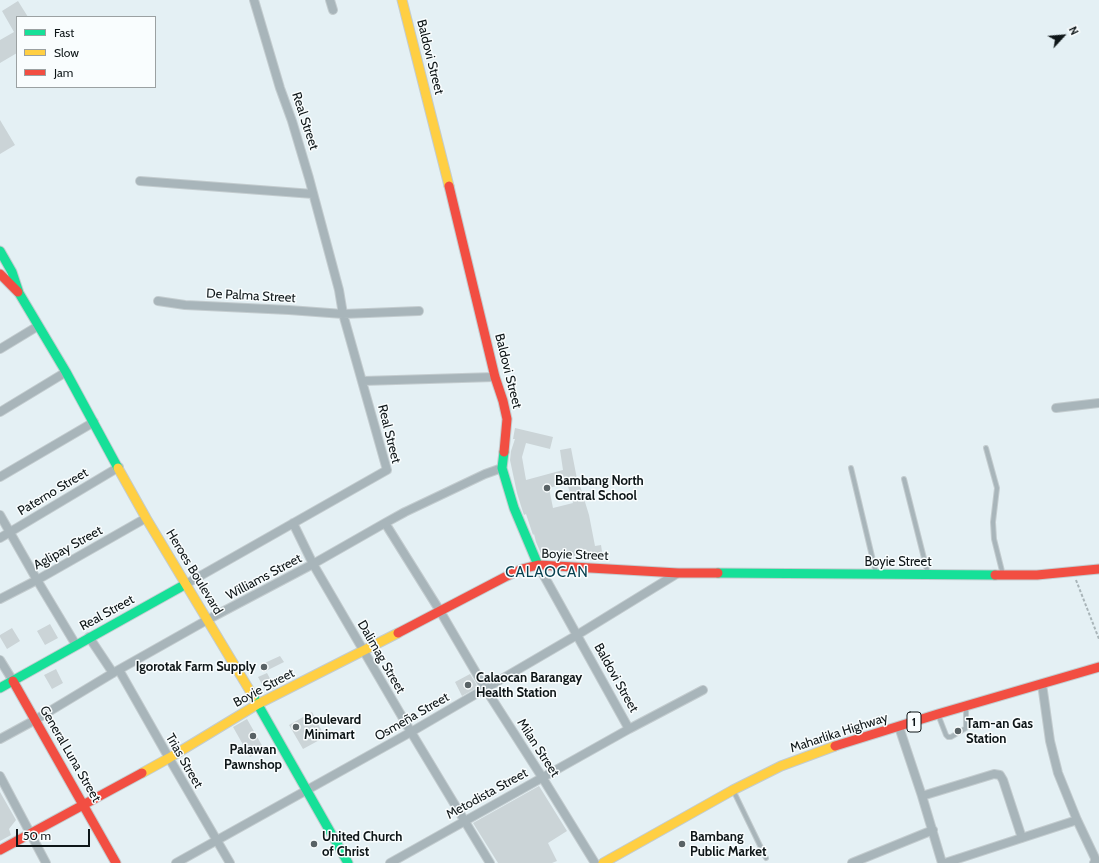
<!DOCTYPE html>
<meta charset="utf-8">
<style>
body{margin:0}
#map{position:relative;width:1099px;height:863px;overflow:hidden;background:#e4f0f4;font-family:Cabin,sans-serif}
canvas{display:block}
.legend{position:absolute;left:16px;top:16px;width:140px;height:72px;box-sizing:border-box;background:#f9fdfe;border:1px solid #9ba1a2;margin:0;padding:5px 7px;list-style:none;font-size:12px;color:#0e1618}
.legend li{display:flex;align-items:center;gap:8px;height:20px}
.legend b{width:20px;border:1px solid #9ba1a2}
.north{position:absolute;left:1043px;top:16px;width:40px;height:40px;-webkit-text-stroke:3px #f9fdfe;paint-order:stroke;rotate:64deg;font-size:11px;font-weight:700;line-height:16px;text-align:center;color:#0e1618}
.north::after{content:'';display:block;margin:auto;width:14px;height:18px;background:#0e1618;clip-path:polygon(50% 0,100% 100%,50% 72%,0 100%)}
.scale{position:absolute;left:16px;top:829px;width:74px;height:18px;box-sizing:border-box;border:2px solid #0e1618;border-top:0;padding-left:5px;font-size:12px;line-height:14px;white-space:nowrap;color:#0e1618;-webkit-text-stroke:3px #f9fdfe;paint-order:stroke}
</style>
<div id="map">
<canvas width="1099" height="863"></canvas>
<ul class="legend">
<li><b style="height:5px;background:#16e098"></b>Fast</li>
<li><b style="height:5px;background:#ffcf43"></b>Slow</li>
<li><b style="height:5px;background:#f24e42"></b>Jam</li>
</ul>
<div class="north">N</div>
<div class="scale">50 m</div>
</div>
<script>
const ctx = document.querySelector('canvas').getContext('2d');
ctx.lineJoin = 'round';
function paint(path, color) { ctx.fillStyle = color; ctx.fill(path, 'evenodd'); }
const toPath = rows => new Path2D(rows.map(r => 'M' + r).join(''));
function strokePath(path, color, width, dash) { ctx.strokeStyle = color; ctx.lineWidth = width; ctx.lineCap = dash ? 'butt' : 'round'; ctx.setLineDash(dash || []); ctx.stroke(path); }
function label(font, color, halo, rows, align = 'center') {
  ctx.font = font + ' Cabin,sans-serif'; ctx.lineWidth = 3; ctx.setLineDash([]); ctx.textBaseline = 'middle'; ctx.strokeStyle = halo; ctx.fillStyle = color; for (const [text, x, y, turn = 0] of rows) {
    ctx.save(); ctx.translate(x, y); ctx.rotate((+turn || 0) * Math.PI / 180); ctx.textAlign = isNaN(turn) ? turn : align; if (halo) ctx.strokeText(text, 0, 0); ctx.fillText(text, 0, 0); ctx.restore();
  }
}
paint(toPath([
 [18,1,28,17,17,17,17,53,0,63,0,40,14,32,2,11],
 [0,120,15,145,0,154],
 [515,428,553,437,550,449,526,443,522,457,526,480,563,470,560,450,571,448,577,479,578,479,589,515,595,546,601,545,603,558,588,560,587,553,563,559,556,559,555,554,542,556,536,542,534,534,533,535,526,514,524,515,521,506,517,493,510,460,511,451,515,439,513,439],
 [567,483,573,503,553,508,549,488],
 [50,624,58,638,45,645,37,631],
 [12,628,20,641,7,649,0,637,0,635],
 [280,656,284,662,264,672,260,665],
 [56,669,63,683,52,689,44,675],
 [267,673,275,688,266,692,258,677],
 [470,674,478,687,462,696,455,682],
 [312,712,325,737,303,749,289,725],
 [247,719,264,749,250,757,233,727],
 [539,786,567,831,548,843,557,861,552,863,498,863,473,823],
 [0,792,16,820,9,829,11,835,0,841]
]), '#cbd4d7');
const lane = toPath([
 [986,448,997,488,993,522,994,539,1003,575],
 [851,468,876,573],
 [904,479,928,574],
 [939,717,946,735,948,737,951,737,966,728,966,708],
 [734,792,766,858]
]);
const street = toPath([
 [330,0,333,10],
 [140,181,313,194],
 [158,301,185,305,289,310,343,314,419,311],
 [0,349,38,326],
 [363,381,495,377],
 [1056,408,1099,403],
 [0,412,66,372],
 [0,477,94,422],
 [0,515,37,580,76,645],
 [293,523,313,564,411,732,490,863],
 [385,523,440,611,485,688,542,777,595,863],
 [0,538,119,467],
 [538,565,629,729],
 [186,584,387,470,343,314,339,290,309,178,292,121,280,88,254,0],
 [0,599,37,580,146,518],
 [89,637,113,673],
 [0,660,13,681],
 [119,670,169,758,230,863],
 [1042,684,1050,741,1058,773,1077,820,1095,858,1095,862,1094,863],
 [899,727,922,796,942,863],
 [0,739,35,720,113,673,207,620,313,564,385,523,405,512,485,474,502,468],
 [0,776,46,863],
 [922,796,994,774,1000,775,1003,780,1022,838],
 [176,863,411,732,577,635,678,573],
 [390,863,629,729,703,690],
 [852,863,933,830],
 [945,863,1077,820]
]);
const fast = toPath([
 [0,251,12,272,19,293,66,372,118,468],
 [504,452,502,468,514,508,538,565],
 [718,573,995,575],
 [0,688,186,584],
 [253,696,348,863]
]);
const slow = toPath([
 [402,0,449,186],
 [118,468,146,518,253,696],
 [142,773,169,758,258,704,398,633],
 [603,863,733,790,781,766,835,746]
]);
const jam = toPath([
 [449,186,495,377,503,401,507,419,504,452],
 [0,274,18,292],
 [995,575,1037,575,1099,569],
 [398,633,505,577,522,569,538,565,678,573,718,573],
 [13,681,116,863],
 [835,746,938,714,1099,667],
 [0,850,142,773]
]);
strokePath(lane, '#c3cccf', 6);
strokePath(street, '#c3cccf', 10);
strokePath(fast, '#c3cccf', 11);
strokePath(slow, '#c3cccf', 11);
strokePath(jam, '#c3cccf', 11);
strokePath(toPath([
 [1076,580,1099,639]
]), '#a9b5b9', 2, [3, 2]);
strokePath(lane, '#a8b5ba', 4);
strokePath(street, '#a8b5ba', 8);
strokePath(fast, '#16e098', 9);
strokePath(slow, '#ffcf43', 9);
strokePath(jam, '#f24e42', 9);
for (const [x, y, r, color] of [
 [547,488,4,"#596265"],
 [264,667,4,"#596265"],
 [468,685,4,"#596265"],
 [296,727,4,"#596265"],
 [958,731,4,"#596265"],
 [253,736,4,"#596265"],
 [314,844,4,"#596265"],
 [682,844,4,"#596265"]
]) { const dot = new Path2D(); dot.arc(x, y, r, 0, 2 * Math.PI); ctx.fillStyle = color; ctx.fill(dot); strokePath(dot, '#f9fdfe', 1.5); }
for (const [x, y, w] of [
 [914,722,14]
]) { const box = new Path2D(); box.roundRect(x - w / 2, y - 10, w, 20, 3); ctx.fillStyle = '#f9fdfe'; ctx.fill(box); strokePath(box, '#0e1618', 1); }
label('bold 12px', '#0e1618', null, [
 ["1",914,722]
]);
label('13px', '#0e1618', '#f9fdfe', [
 ["Baldovi Street",430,57,76],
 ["Real Street",305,121,72],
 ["De Palma Street",251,296,3],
 ["Baldovi Street",508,371,76],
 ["Real Street",389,434,76],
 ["Paterno Street",53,492,-31],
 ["Aglipay Street",68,548,-29],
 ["Boyie Street",575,555,2],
 ["Boyie Street",898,562],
 ["Heroes Boulevard",194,572,59],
 ["Williams Street",264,577,-28],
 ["Real Street",107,613,-29],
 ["Dalimag Street",381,657,60],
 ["Baldovi Street",616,678,61],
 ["Boyie Street",264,688,-28],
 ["Osmeña Street",412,717,-30],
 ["Maharlika Highway",839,733,-18],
 ["Milan Street",538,748,57],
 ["General Luna Street",70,754,60],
 ["Trias Street",184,761,60],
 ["Metodista Street",487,794,-29]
]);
label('bold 13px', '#0e1618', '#f9fdfe', [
 ["Bambang North",555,481],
 ["Central School",555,496],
 ["Igorotak Farm Supply",256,667,"right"],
 ["Calaocan Barangay",476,678],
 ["Health Station",476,693],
 ["Boulevard",304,720],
 ["Minimart",304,735],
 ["Tam-an Gas",966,724],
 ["Station",966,739],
 ["Palawan",253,750,"center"],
 ["Pawnshop",253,765,"center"],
 ["United Church",322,837],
 ["of Christ",322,852],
 ["Bambang",690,837],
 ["Public Market",690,852]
], 'left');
ctx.letterSpacing = '1px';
label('15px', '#043e4d', '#f9fdfe', [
 ["CALAOCAN",547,573]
]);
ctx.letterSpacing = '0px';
</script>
